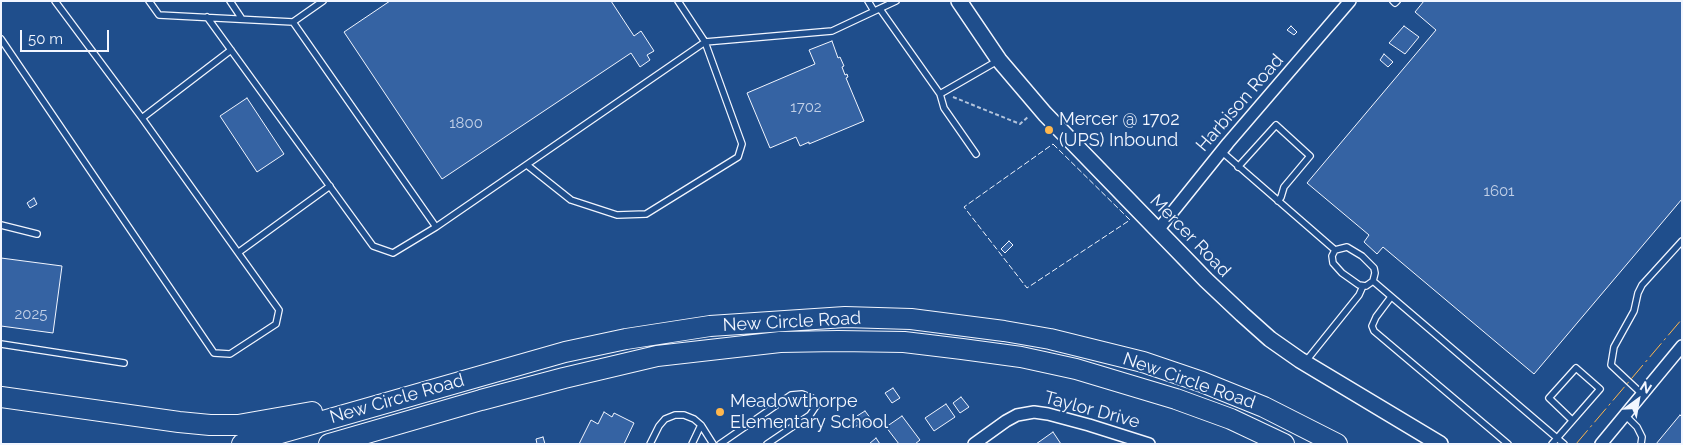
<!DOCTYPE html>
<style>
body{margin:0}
#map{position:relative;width:1683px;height:445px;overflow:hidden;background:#1f4e8c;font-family:Raleway,sans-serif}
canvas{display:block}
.frame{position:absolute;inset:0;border:2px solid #f2f6ff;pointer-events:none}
.north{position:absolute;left:1613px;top:375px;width:50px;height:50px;-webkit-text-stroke:4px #1f4e8c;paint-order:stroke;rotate:32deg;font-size:14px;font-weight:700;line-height:20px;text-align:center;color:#f2f6ff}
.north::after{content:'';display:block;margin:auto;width:18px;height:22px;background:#f2f6ff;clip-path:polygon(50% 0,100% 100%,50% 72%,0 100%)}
.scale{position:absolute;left:20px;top:30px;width:89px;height:22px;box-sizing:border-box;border:2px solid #f2f6ff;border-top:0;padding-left:6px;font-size:15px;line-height:18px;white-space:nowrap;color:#f2f6ff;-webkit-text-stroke:4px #1f4e8c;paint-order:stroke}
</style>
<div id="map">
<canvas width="1683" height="445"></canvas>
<div class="frame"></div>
<div class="north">N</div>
<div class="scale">50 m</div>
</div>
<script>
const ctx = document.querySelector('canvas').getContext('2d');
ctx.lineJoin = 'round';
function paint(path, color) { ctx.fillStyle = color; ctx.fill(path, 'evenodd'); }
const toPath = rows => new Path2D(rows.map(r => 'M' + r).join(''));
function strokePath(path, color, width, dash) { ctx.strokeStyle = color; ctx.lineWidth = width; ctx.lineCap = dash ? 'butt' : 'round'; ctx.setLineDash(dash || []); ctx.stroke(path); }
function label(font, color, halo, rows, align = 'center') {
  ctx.font = font + ' Raleway,sans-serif'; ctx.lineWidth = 4; ctx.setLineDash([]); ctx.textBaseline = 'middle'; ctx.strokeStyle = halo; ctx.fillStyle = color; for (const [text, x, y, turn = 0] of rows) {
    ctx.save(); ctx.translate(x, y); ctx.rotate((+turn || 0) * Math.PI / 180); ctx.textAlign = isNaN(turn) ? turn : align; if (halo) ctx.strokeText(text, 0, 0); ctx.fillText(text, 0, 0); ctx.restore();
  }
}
const building = toPath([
 [390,1,611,1,634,36,641,31,654,51,647,55,650,60,640,67,631,53,442,179,344,32,390,1],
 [1424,1,1682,1,1682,199,1534,374,1383,247,1377,254,1364,242,1369,235,1307,183,1436,30,1415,12,1424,1],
 [1291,26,1297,32,1294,35,1287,30,1291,26],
 [1404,26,1419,37,1405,54,1389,43,1404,26],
 [832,41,838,58,840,57,844,66,842,67,845,75,847,74,848,77,846,78,864,121,809,144,809,142,800,146,796,137,770,148,747,93,815,64,809,50,832,41],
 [1384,54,1393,62,1388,67,1380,60,1384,54],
 [247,98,284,154,257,172,220,116,247,98],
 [34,198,37,204,30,208,27,203,34,198],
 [1009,241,1013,245,1005,253,1001,249,1009,241],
 [1,258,62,266,53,333,1,326,1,258],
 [893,388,900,398,892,403,885,393,893,388],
 [961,397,969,407,960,413,953,403,961,397],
 [946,404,955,417,934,431,925,418,946,404],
 [865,411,871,419,862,424,857,416,865,411],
 [604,412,612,417,614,413,634,423,624,444,579,444,591,420,598,424,604,412],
 [1680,415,1682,417,1682,444,1656,444,1680,415],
 [902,416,920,440,915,444,899,444,886,427,902,416],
 [855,419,859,424,855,427,851,422,855,419],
 [1053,432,1061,444,1036,444,1053,432],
 [543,437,545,444,537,444,536,439,543,437],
 [876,438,880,444,869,444,876,438]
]);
paint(building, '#3563a3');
strokePath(building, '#f2f6ff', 1);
const lane = toPath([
 [149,1,159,15,293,22,436,227,705,42,678,1],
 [230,1,242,19],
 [868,1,874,11],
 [1393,1,1395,3,1397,1],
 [880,9,940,94,944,108,976,154],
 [207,17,373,246,393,253,436,227],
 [293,22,323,1],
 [1,39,214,353,230,354,276,324,279,310,142,118,55,1],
 [940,94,999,60],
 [142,118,231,50],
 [1221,151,1335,250,1347,247,1362,256,1374,268,1375,273,1373,281,1366,286,1359,285,1342,273,1333,263,1332,256,1335,250],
 [527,165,571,200,617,215,646,214,738,157,742,144,705,42,832,31,896,1],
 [1238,167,1276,125,1310,156,1284,187,1281,197,1278,201],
 [1,225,37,234],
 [239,252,330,186],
 [1373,281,1564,444],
 [1391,297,1376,317,1372,326,1374,331,1508,444],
 [1,344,124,363],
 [1306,361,1359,295,1363,286],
 [1642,394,1611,365,1614,347,1634,311,1638,293,1642,285,1682,241],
 [1625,415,1637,427,1642,437,1641,444],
 [650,444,659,426,665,419,675,415,684,415,694,419,701,425,713,444],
 [692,444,701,425],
 [720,444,791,395,802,394,812,398,816,406,810,415,767,444],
 [1552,444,1600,389,1576,368,1549,398,1572,420]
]);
const street = toPath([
 [1158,230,1228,143,1350,1],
 [974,444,1006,421,1017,415,1034,412,1048,414,1089,425,1149,444],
 [1601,444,1682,346]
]);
const secondary = toPath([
 [959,1,999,60,1045,114,1206,280,1242,314,1270,339,1300,360,1440,444]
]);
const highway = toPath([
 [1,397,179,422,210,425,238,425,312,412],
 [242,444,565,352,626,339,710,326,845,317,911,319,1004,331,1050,339,1143,362,1202,382,1264,407,1337,444],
 [329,444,481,400,564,378,657,356,780,342,838,341,904,342,962,349,1021,357,1076,369,1176,399,1231,419,1284,444]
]);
strokePath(lane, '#f2f6ff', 8);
strokePath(street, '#f2f6ff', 14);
strokePath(secondary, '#f2f6ff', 18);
strokePath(highway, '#f2f6ff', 22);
strokePath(toPath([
 [953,97,1020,124,1029,116]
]), '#b3c4dc', 2, [4, 2.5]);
strokePath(lane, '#1f4e8c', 5.5);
strokePath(street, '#1f4e8c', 11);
strokePath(secondary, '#1f4e8c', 15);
strokePath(highway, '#1f4e8c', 20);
strokePath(toPath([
 [1053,144,1130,220,1027,288,964,207,1053,144]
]), '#f2f6ff', 1, [6, 2.5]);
strokePath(toPath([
 [1576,444,1682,319]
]), '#ffb74d', 1, [18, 4, 2.5, 4]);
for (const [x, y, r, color] of [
 [1049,130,5,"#ffb74d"],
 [720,412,5,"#ffb74d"]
]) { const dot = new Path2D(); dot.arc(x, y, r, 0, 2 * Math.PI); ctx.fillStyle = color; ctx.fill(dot); strokePath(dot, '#1f4e8c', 2); }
label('15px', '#c3d1e8', null, [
 ["1702",806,107],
 ["1800",466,123],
 ["1601",1499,191],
 ["2025",31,314]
]);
label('18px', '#f2f6ff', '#1f4e8c', [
 ["Harbison Road",1240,103,-49],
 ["Mercer Road",1190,236,46],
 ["New Circle Road",792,322,-3],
 ["New Circle Road",1189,381,19],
 ["New Circle Road",397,399,-16],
 ["Taylor Drive",1092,410,15]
]);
label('18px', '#f2f6ff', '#1f4e8c', [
 ["Mercer @ 1702",1059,120],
 ["(UPS) Inbound",1059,141],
 ["Meadowthorpe",730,402],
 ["Elementary School",730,423]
], 'left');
</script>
